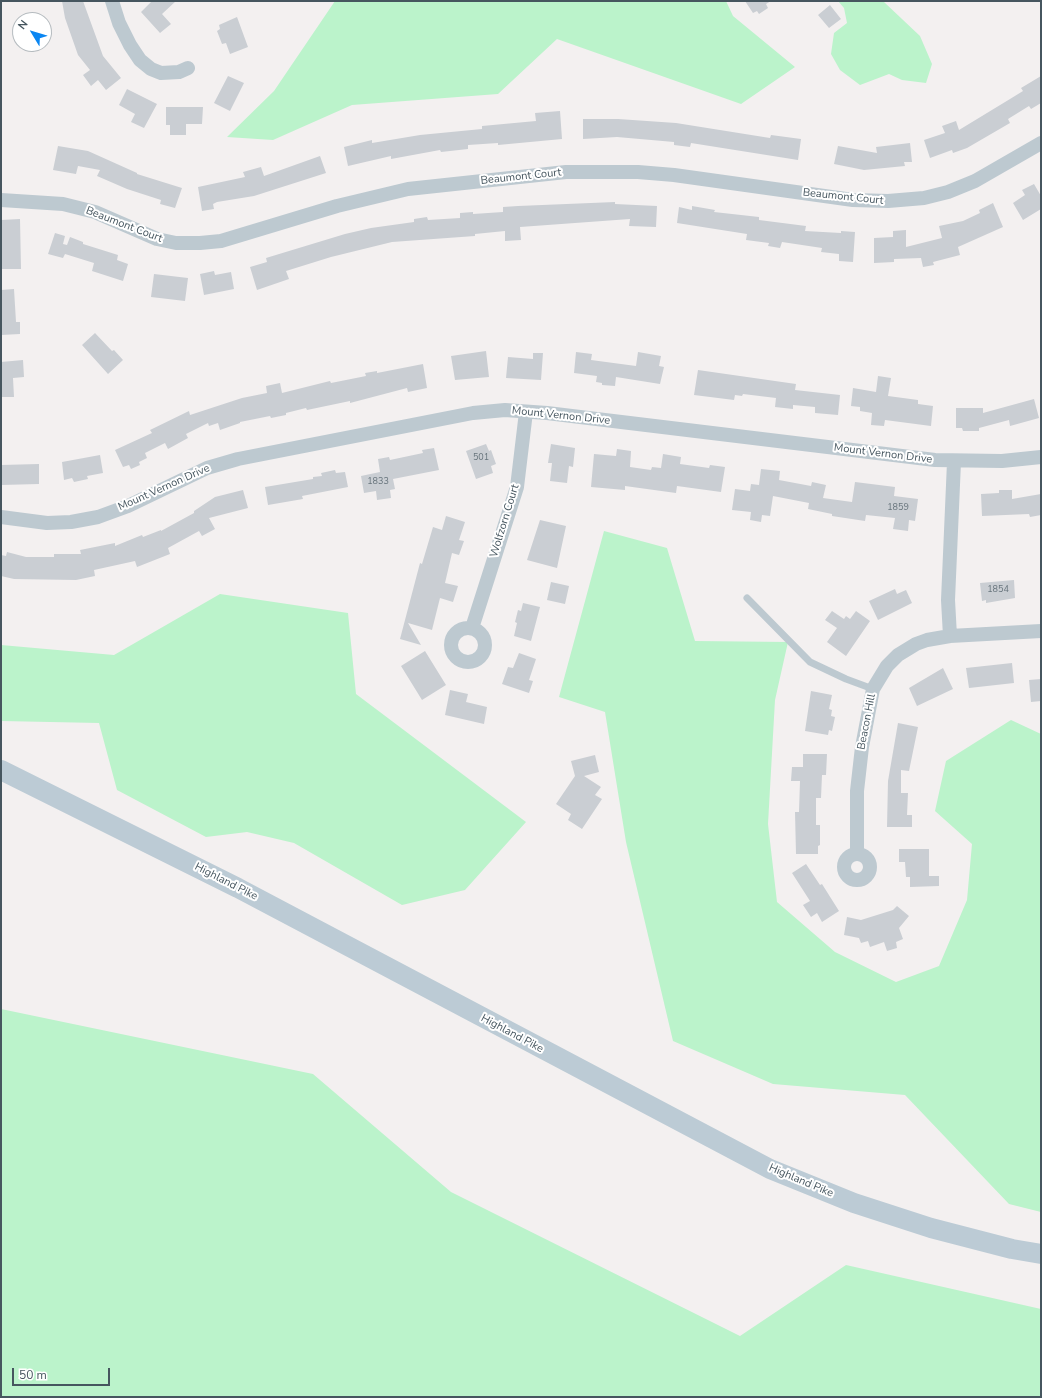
<!DOCTYPE html>
<style>
body{margin:0}
#map{position:relative;width:1042px;height:1398px;overflow:hidden;background:#f3f0f0;font-family:"Nunito Sans",sans-serif}
canvas{display:block}
.frame{position:absolute;inset:0;border:2px solid #46565f;pointer-events:none}
.north{position:absolute;left:12px;top:12px;width:40px;height:40px;box-sizing:border-box;background:#fff;border:1px solid #b5bbbf;border-radius:50%;rotate:308deg;font-size:11px;font-weight:700;line-height:16px;text-align:center;color:#46565f}
.north::after{content:'';display:block;margin:auto;width:14px;height:18px;background:#0a86f2;clip-path:polygon(50% 0,100% 100%,50% 72%,0 100%)}
.scale{position:absolute;left:12px;top:1368px;width:98px;height:18px;box-sizing:border-box;border:2px solid #46565f;border-top:0;padding-left:5px;font-size:12px;line-height:14px;white-space:nowrap;color:#46565f;-webkit-text-stroke:3px #fff;paint-order:stroke}
</style>
<div id="map">
<canvas width="1042" height="1398"></canvas>
<div class="frame"></div>
<div class="north">N</div>
<div class="scale">50 m</div>
</div>
<script>
const ctx = document.querySelector('canvas').getContext('2d');
ctx.lineJoin = 'round';
function paint(path, color) { ctx.fillStyle = color; ctx.fill(path, 'evenodd'); }
const toPath = rows => new Path2D(rows.map(r => 'M' + r).join(''));
function strokePath(path, color, width, dash) { ctx.strokeStyle = color; ctx.lineWidth = width; ctx.lineCap = dash ? 'butt' : 'round'; ctx.setLineDash(dash || []); ctx.stroke(path); }
function label(font, color, halo, rows, align = 'center') {
  ctx.font = font + ' "Nunito Sans",sans-serif'; ctx.lineWidth = 4; ctx.setLineDash([]); ctx.textBaseline = 'middle'; ctx.strokeStyle = halo; ctx.fillStyle = color; for (const [text, x, y, turn = 0] of rows) {
    ctx.save(); ctx.translate(x, y); ctx.rotate((+turn || 0) * Math.PI / 180); ctx.textAlign = isNaN(turn) ? turn : align; if (halo) ctx.strokeText(text, 0, 0); ctx.fillText(text, 0, 0); ctx.restore();
  }
}
paint(toPath([
 [335,1,726,1,733,16,795,67,741,104,557,39,498,94,352,105,273,140,227,137,274,91],
 [838,1,884,2,920,36,932,64,926,83,902,80,889,74,860,85,840,70,831,54,834,33,847,23,844,8],
 [604,531,667,548,695,641,788,642,775,700,768,824,777,902,835,952,896,982,939,966,967,900,972,844,935,811,946,761,1011,720,1041,734,1041,1212,1009,1204,905,1095,773,1084,673,1041,626,842,605,712,559,697],
 [220,594,348,613,356,694,526,822,465,890,402,905,294,843,247,832,206,837,117,790,99,723,1,721,1,645,114,655],
 [1,1009,313,1074,451,1192,740,1336,846,1265,1041,1309,1041,1397,1,1397]
]), '#bbf3cb');
paint(toPath([
 [62,1,83,1,103,56,121,78,106,90,98,80,91,86,83,75,90,70,78,55,65,18],
 [152,1,176,1,162,14,171,24,160,33,141,12],
 [745,1,771,1,766,4,768,8,759,14,757,11,753,13],
 [830,5,841,19,829,28,818,15],
 [237,17,248,47,230,54,226,43,222,44,217,31,220,29,219,25],
 [228,76,244,83,230,111,214,103],
 [1041,76,1041,103,1031,109,1029,106,1008,119,1010,123,967,148,953,153,952,150,930,158,924,140,945,133,942,126,956,121,959,130,1010,99,1023,91,1021,88],
 [127,89,157,104,144,128,131,122,135,114,119,105],
 [166,107,203,107,202,124,186,124,186,135,170,135,170,125,166,125],
 [560,111,562,139,498,145,498,143,468,145,468,149,441,152,440,150,391,159,391,156,348,166,344,147,372,140,372,143,420,135,482,129,482,126,536,121,535,113],
 [583,119,618,119,676,123,770,138,771,135,801,139,798,160,691,143,690,147,674,145,674,142,617,137,583,139],
 [910,143,912,162,904,162,905,166,864,170,834,164,838,146,877,153,876,147],
 [58,146,88,151,137,173,137,174,182,188,175,208,160,204,161,200,127,189,97,176,100,170,78,166,76,174,53,170],
 [320,156,326,173,254,196,217,202,213,204,214,209,202,211,198,187,245,177,243,172,261,167,264,176],
 [1034,184,1041,196,1041,209,1023,220,1013,203,1025,195,1022,190],
 [615,202,615,204,657,206,656,227,629,226,630,219,520,227,521,240,505,241,505,231,475,234,475,236,392,242,331,257,286,271,289,279,257,290,250,267,267,262,266,258,345,234,371,228,414,222,414,219,427,217,428,220,460,218,460,213,473,212,473,214,503,212,503,207,518,206],
 [993,203,1003,227,958,247,960,255,933,262,934,265,923,267,921,258,894,259,894,262,874,263,874,238,893,237,893,231,906,230,906,247,942,238,939,226,963,221,980,213,979,210],
 [692,206,715,210,714,212,759,217,759,220,806,226,805,231,841,233,841,231,855,232,853,262,839,261,839,254,821,252,822,248,782,242,780,248,768,246,769,243,746,240,747,234,677,223,679,207,692,210],
 [20,219,21,269,1,269,1,220],
 [55,233,65,236,63,244,67,245,70,237,83,242,83,244,118,255,117,260,128,264,123,281,92,271,94,263,65,254,63,258,48,254],
 [214,271,215,275,231,272,234,289,204,295,200,274],
 [154,274,188,278,185,301,151,297],
 [14,289,16,322,20,322,20,334,1,335,1,290],
 [95,333,112,351,114,350,123,360,108,374,82,345],
 [486,351,489,377,455,380,451,356],
 [576,352,592,354,591,360,636,366,638,352,661,356,659,366,664,367,660,384,616,377,615,386,602,385,602,383,596,382,597,376,574,373],
 [533,353,543,353,541,380,506,378,508,357,533,359],
 [23,360,24,377,13,378,14,397,1,397,1,362],
 [423,364,427,388,408,392,407,388,350,403,350,401,307,410,306,408,286,413,286,415,271,418,270,416,240,422,240,423,220,430,218,423,209,426,208,423,186,434,188,438,168,449,165,443,145,453,147,458,139,462,140,465,131,469,129,465,123,467,115,450,152,433,150,430,189,411,190,415,242,398,267,393,266,386,280,383,282,393,330,381,331,383,366,376,365,373,377,371,377,373],
 [698,370,796,384,795,390,840,395,838,415,815,413,815,407,793,405,793,409,775,407,776,398,743,394,742,396,735,395,734,400,694,395],
 [878,376,891,378,888,396,918,400,918,404,933,406,931,426,885,420,884,426,871,425,872,413,860,411,860,407,851,406,853,388,876,392],
 [1034,399,1039,418,1010,426,1009,420,979,428,979,431,963,431,962,428,956,428,956,408,983,408,983,413],
 [486,444,489,451,491,450,496,464,491,466,493,473,476,479,466,451],
 [551,444,575,448,573,467,569,466,567,483,550,481,552,463,548,463],
 [434,448,439,470,393,479,395,489,390,490,391,498,377,500,376,491,364,493,361,476,380,472,378,459,389,457,390,460,423,453,422,450],
 [617,449,631,451,630,467,651,470,652,467,661,468,663,454,681,457,680,464,709,468,710,465,725,467,721,492,677,486,676,493,625,486,625,490,591,487,594,454,616,456],
 [100,455,103,473,87,476,88,479,74,482,72,478,64,480,62,462],
 [39,464,39,484,1,485,1,465],
 [761,469,780,471,779,480,811,486,812,482,826,485,823,498,852,502,855,482,895,487,894,496,918,499,915,521,909,520,908,531,893,529,895,518,866,515,865,521,832,516,832,514,808,509,809,503,773,496,770,516,762,515,761,522,750,520,751,512,732,510,735,489,750,491,751,484,759,485],
 [335,470,336,473,345,472,348,487,302,496,303,499,268,505,265,487,313,479,313,477,322,476,321,473],
 [243,490,248,508,209,518,215,529,202,536,199,531,168,548,170,554,137,567,135,561,94,570,95,576,76,580,14,579,1,576,1,555,6,556,7,552,26,557,54,557,54,554,81,554,80,550,115,543,115,546,142,535,143,537,161,530,161,531,194,513,194,511,215,497],
 [999,490,1012,490,1012,499,1041,494,1041,515,1030,517,1029,514,982,516,981,494,999,493],
 [446,516,465,522,459,540,464,541,459,555,452,553,445,583,458,586,453,602,440,598,432,630,408,623,421,645,400,639,420,563,422,564,433,527,442,530],
 [540,520,566,526,557,568,527,560],
 [1014,580,1015,598,986,603,986,600,982,601,980,583],
 [551,582,569,586,565,604,547,600],
 [895,589,897,594,906,590,912,603,878,620,869,601],
 [523,603,540,607,531,641,514,636,517,623,515,622,518,610,521,611],
 [832,611,844,619,846,616,850,619,856,611,870,621,846,656,827,642,837,628,825,620],
 [425,651,446,685,422,700,401,666],
 [519,653,536,659,529,680,533,681,529,693,502,684,508,667,513,668],
 [1012,663,1014,683,969,688,966,668],
 [943,668,953,689,917,706,909,688],
 [1041,679,1041,701,1031,702,1029,680],
 [450,690,468,694,466,702,487,707,484,724,445,715],
 [811,691,832,695,829,709,832,710,831,716,835,717,832,731,829,730,828,735,805,731],
 [898,723,918,727,909,771,901,770,901,793,908,793,907,815,912,815,912,827,887,827,888,781],
 [803,754,827,754,826,775,822,775,821,798,816,798,816,825,820,825,820,845,818,846,818,854,796,854,795,812,799,812,800,781,791,781,792,767,803,767],
 [595,755,599,772,584,776,601,787,595,795,602,799,582,829,568,820,571,814,556,804,575,776,571,761],
 [899,849,929,849,929,876,939,876,939,886,910,887,910,877,906,877,905,862,899,862],
 [806,864,820,885,822,884,839,911,822,922,817,913,811,917,803,905,810,901,792,873],
 [897,906,909,916,899,928,903,939,896,942,897,948,887,951,884,942,870,947,868,941,861,943,859,938,844,935,847,917,861,920,893,910]
]), '#caced3');
strokePath(toPath([
 [747,598,810,662,846,679,873,689]
]), '#bdc9d0', 7);
strokePath(toPath([
 [112,1,119,23,130,45,140,60,151,69,161,73,179,72,188,68],
 [1,200,63,204,95,212,157,239,176,243,200,243,221,241,337,206,408,189,566,172,638,172,674,175,853,200,888,201,924,198,948,192,975,181,1041,143],
 [1,517,47,523,71,522,98,517,128,506,207,468,238,459,473,413,505,410,547,413,935,460,1002,461,1041,457],
 [472,628,517,487,526,412],
 '451 645a17 17 0 1 1 34 0a17 17 0 1 1-34 0Z',
 [950,636,948,600,954,462],
 [857,854,857,791,862,747,873,689,887,666,898,655,916,644,927,640,950,636,1041,631],
 '844 867a13 13 0 1 1 26 0a13 13 0 1 1-26 0Z'
]), '#bdc9d0', 14);
strokePath(toPath([
 [1,770,238,888,770,1169,854,1203,931,1228,1012,1249,1041,1254]
]), '#bccbd5', 20);
label('9px', '#67747c', null, [
 ["501",481,458],
 ["1833",378,482],
 ["1859",898,508],
 ["1854",998,590]
]);
label('11px', '#46565f', '#fff', [
 ["Beaumont Court",521,177,-6],
 ["Beaumont Court",843,197,6],
 ["Beaumont Court",124,225,21],
 ["Mount Vernon Drive",561,416,6],
 ["Mount Vernon Drive",883,454,7],
 ["Mount Vernon Drive",164,488,-24],
 ["Wolfzorn Court",505,521,-73],
 ["Beacon Hill",867,722,-79],
 ["Highland Pike",226,882,27],
 ["Highland Pike",512,1034,28],
 ["Highland Pike",801,1181,23]
]);
</script>
